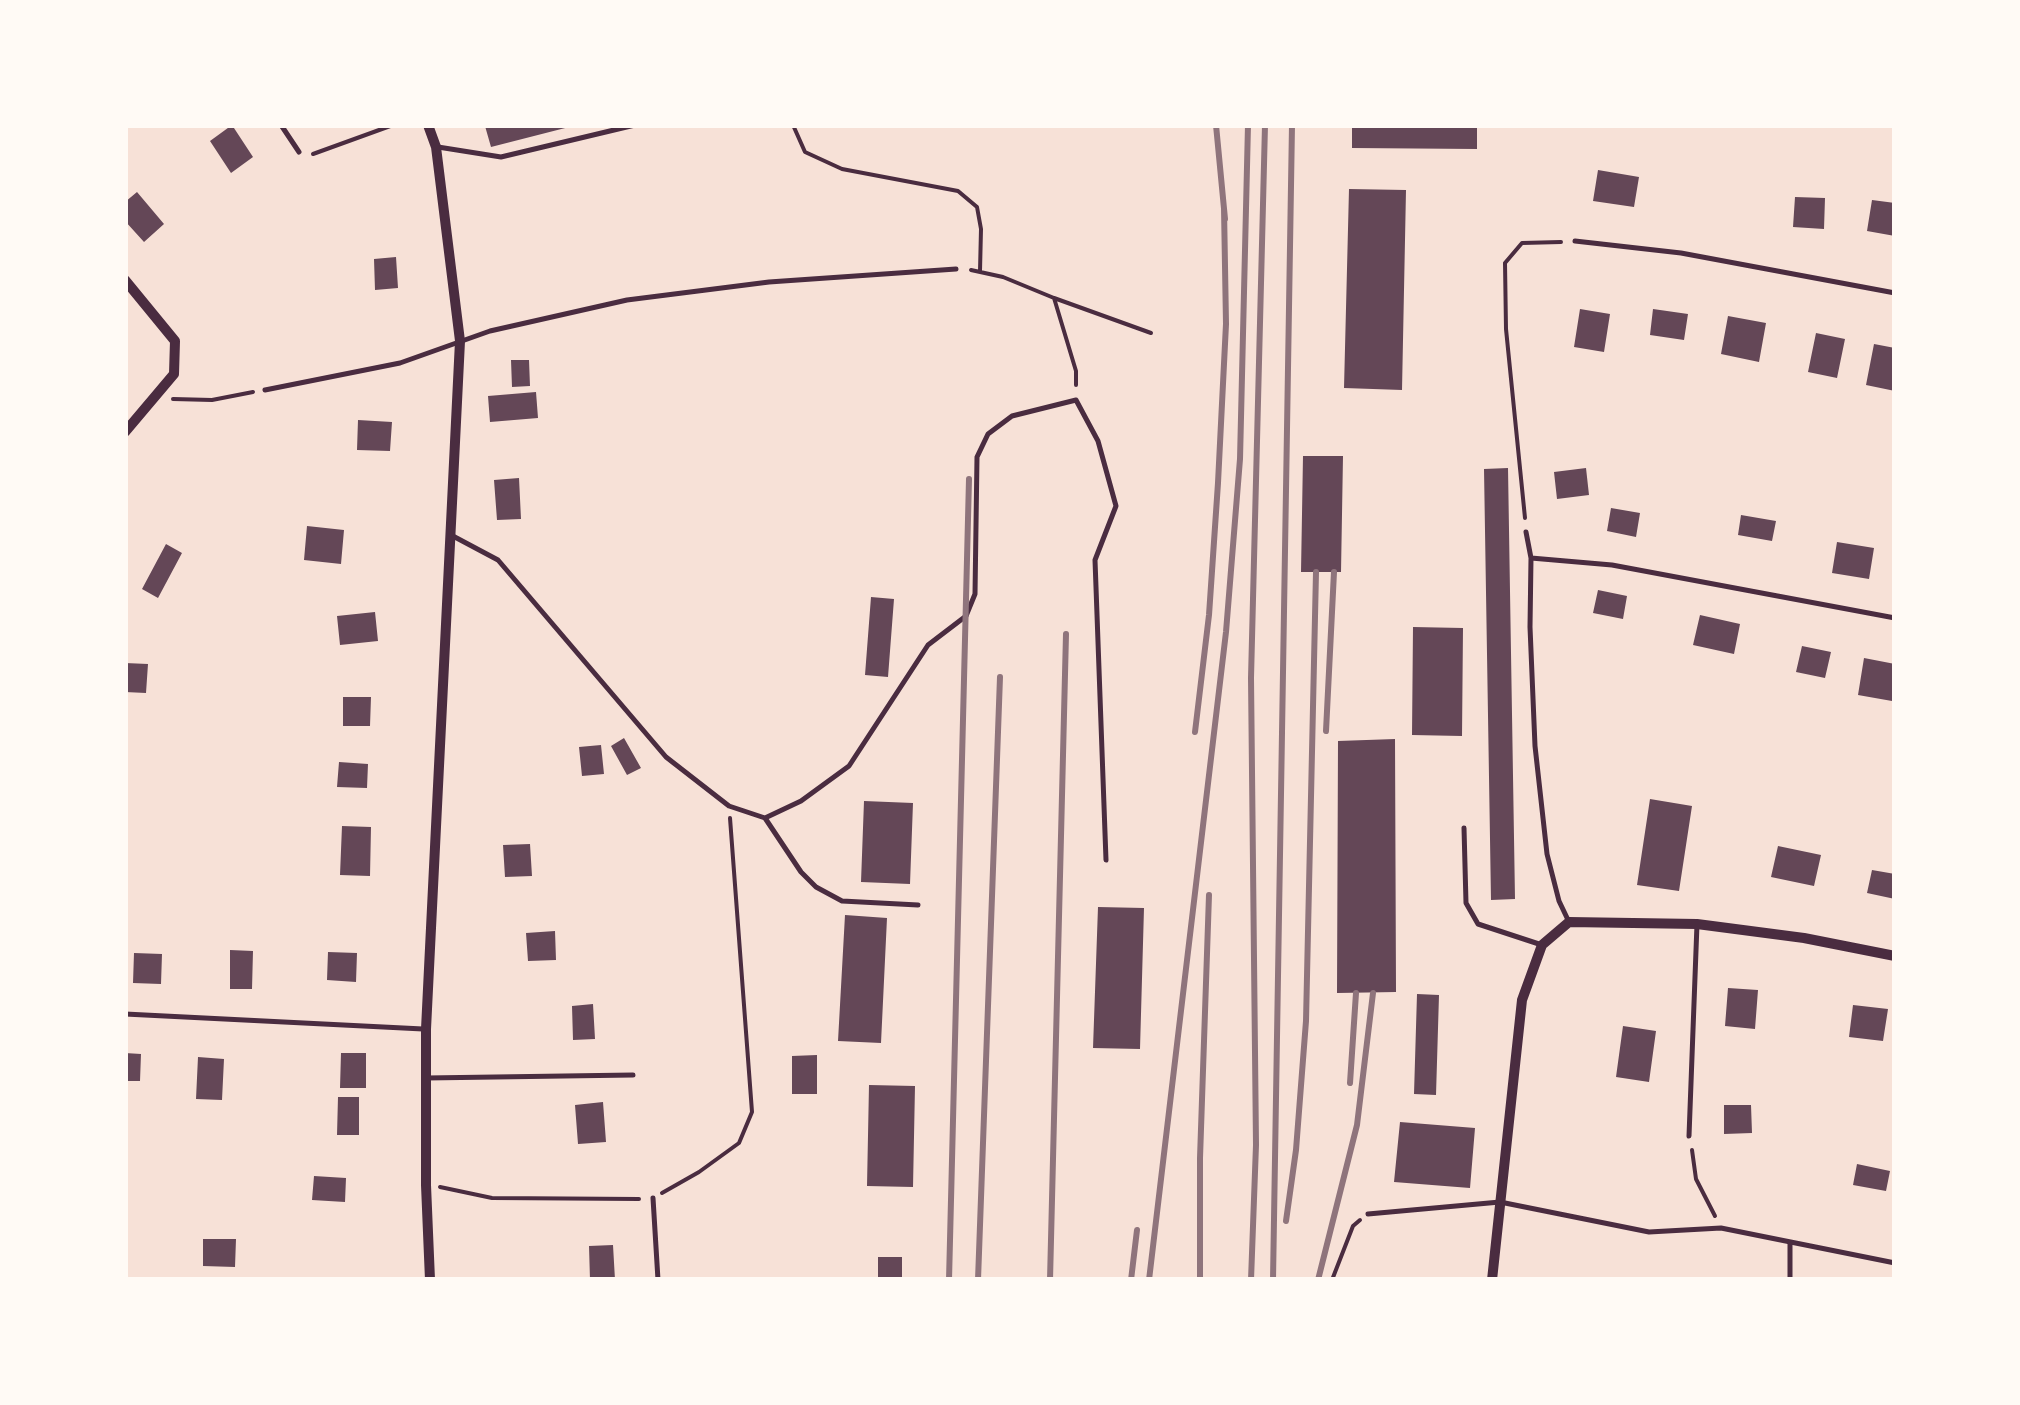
<!DOCTYPE html>
<style>
body{margin:0}
#map{position:relative;width:2020px;height:1405px;overflow:hidden;background:#f7e1d7;font-family:"Crimson Pro",serif}
canvas{display:block}
.frame{position:absolute;inset:0;border:128px solid #fffaf5;pointer-events:none}
</style>
<div id="map">
<canvas width="2020" height="1405"></canvas>
<div class="frame"></div>
</div>
<script>
const ctx = document.querySelector('canvas').getContext('2d');
ctx.lineJoin = 'round';
function paint(path, color) { ctx.fillStyle = color; ctx.fill(path, 'evenodd'); }
const toPath = rows => new Path2D(rows.map(r => 'M' + r).join(''));
function strokePath(path, color, width, dash) { ctx.strokeStyle = color; ctx.lineWidth = width; ctx.lineCap = dash ? 'butt' : 'round'; ctx.setLineDash(dash || []); ctx.stroke(path); }
paint(toPath([
 [232,125,253,157,231,173,210,141],
 [489,125,573,125,573,126,491,147,485,126],
 [1352,125,1477,125,1477,149,1352,148],
 [1598,170,1639,177,1634,207,1593,201],
 [1349,189,1406,190,1402,390,1344,388],
 [137,192,164,224,144,242,125,221,125,202],
 [1795,197,1825,198,1824,229,1793,227],
 [1872,200,1895,203,1895,236,1867,231],
 [396,257,398,288,375,290,374,259],
 [1580,309,1610,314,1604,352,1574,347],
 [1653,309,1688,314,1684,340,1650,335],
 [1728,316,1766,323,1759,362,1721,354],
 [1816,333,1845,339,1837,378,1808,372],
 [1874,344,1895,348,1895,391,1866,385],
 [511,360,529,360,530,386,512,387],
 [536,392,538,418,490,422,488,396],
 [358,420,392,422,390,451,357,450],
 [1303,456,1343,456,1341,572,1301,572],
 [1508,468,1515,899,1491,900,1484,469],
 [1586,468,1589,495,1557,499,1554,472],
 [519,478,521,519,497,520,494,480],
 [1611,508,1640,513,1636,537,1607,531],
 [1741,515,1776,521,1772,541,1738,535],
 [307,526,344,530,341,564,304,560],
 [1837,542,1874,548,1869,579,1832,573],
 [166,544,182,553,158,598,142,589],
 [1598,590,1627,596,1623,619,1593,613],
 [871,597,894,599,888,677,865,675],
 [375,612,378,641,340,645,337,616],
 [1700,615,1740,624,1734,654,1693,645],
 [1413,627,1463,628,1462,736,1412,735],
 [1802,646,1831,652,1825,678,1796,672],
 [1864,658,1895,664,1892,701,1858,695],
 [125,663,148,664,146,693,125,692],
 [343,697,371,697,370,726,343,726],
 [624,738,641,768,627,775,611,746],
 [1395,739,1396,992,1337,993,1338,741],
 [601,745,604,774,582,776,579,747],
 [339,762,368,764,367,788,337,787],
 [1650,799,1692,806,1679,891,1637,885],
 [864,801,913,803,910,884,861,882],
 [342,826,371,827,370,876,340,875],
 [530,844,532,876,505,877,503,845],
 [1778,846,1821,855,1814,886,1771,877],
 [1872,870,1895,874,1895,899,1867,893],
 [1098,907,1144,908,1140,1049,1093,1048],
 [845,915,887,918,881,1043,838,1041],
 [555,931,556,960,528,961,526,933],
 [230,950,253,951,252,989,230,989],
 [328,952,357,953,356,982,327,980],
 [134,953,162,954,161,984,133,983],
 [1728,988,1758,990,1755,1029,1725,1026],
 [1417,994,1439,995,1436,1095,1414,1094],
 [593,1004,595,1039,573,1040,572,1006],
 [1853,1005,1888,1009,1883,1041,1849,1037],
 [1623,1026,1656,1031,1649,1082,1616,1077],
 [125,1053,141,1054,140,1081,125,1081],
 [341,1053,366,1053,366,1088,340,1088],
 [817,1055,817,1094,792,1094,792,1056],
 [198,1057,224,1059,222,1100,196,1099],
 [869,1085,915,1086,913,1187,867,1186],
 [338,1097,359,1097,359,1135,337,1135],
 [603,1102,606,1142,578,1144,575,1105],
 [1724,1105,1751,1105,1752,1133,1724,1134],
 [1400,1122,1475,1128,1470,1188,1394,1182],
 [1857,1164,1890,1171,1886,1191,1853,1185],
 [314,1176,346,1178,345,1202,312,1200],
 [203,1239,236,1239,235,1267,203,1266],
 [613,1245,615,1280,590,1280,589,1246],
 [878,1257,902,1257,902,1280,878,1280]
]), '#644757');
strokePath(toPath([
 [793,125,805,152,842,169,958,191,977,207,981,229,980,271],
 [313,154,393,125],
 [971,270,1003,277,1054,298],
 [1076,385,1076,371,1054,298,1151,333],
 [173,399,212,400,253,392],
 [1525,518,1506,329,1505,263,1522,243,1561,242],
 [1692,1150,1696,1179,1715,1216],
 [440,1187,492,1198,639,1199],
 [662,1193,699,1172,739,1143,752,1112,730,818],
 [1332,1280,1353,1226,1360,1220]
]), '#4a2c40', 4);
strokePath(toPath([
 [281,125,299,152],
 [438,147,501,157,635,125],
 [1575,241,1681,253,1895,293],
 [265,390,400,363,490,331,627,300,769,282,956,269],
 [1526,532,1531,558,1530,627,1535,746,1547,854,1559,901,1569,922],
 [451,535,498,560,666,757,729,806,765,818,801,872,816,887,842,901,918,905],
 [1531,558,1612,565,1895,618],
 [765,818,801,801,849,766,928,645,966,616,975,594,977,457,988,434,1012,416,1076,400,1098,441,1116,506,1095,560,1106,860],
 [1464,828,1466,903,1478,924,1542,945],
 [125,1014,423,1029],
 [426,1078,633,1075],
 [1689,1136,1697,924],
 [653,1198,658,1280],
 [1368,1214,1500,1202,1649,1232,1721,1228,1895,1263],
 [1790,1280,1790,1242]
]), '#4a2c40', 5);
strokePath(toPath([
 [428,125,436,147,460,341,426,1029,426,1185,430,1280],
 [125,280,175,341,174,374,125,432],
 [1492,1280,1522,1000,1542,945,1569,922,1697,924,1804,938,1895,956]
]), '#4a2c40', 10);
strokePath(toPath([
 [1216,125,1225,219],
 [1326,731,1334,572],
 [1195,732,1209,615,1218,483,1226,324,1224,208],
 [1350,1083,1356,993],
 [1286,1221,1296,1150,1306,1021,1316,572],
 [949,1280,969,479],
 [978,1280,1000,677],
 [1050,1280,1066,634],
 [1131,1280,1137,1230],
 [1149,1280,1226,632,1240,459,1248,125],
 [1200,1280,1200,1158,1209,895],
 [1251,1280,1256,1145,1251,678,1265,125],
 [1273,1280,1292,125],
 [1318,1280,1357,1125,1373,993]
]), '#8f747c', 6);
</script>
